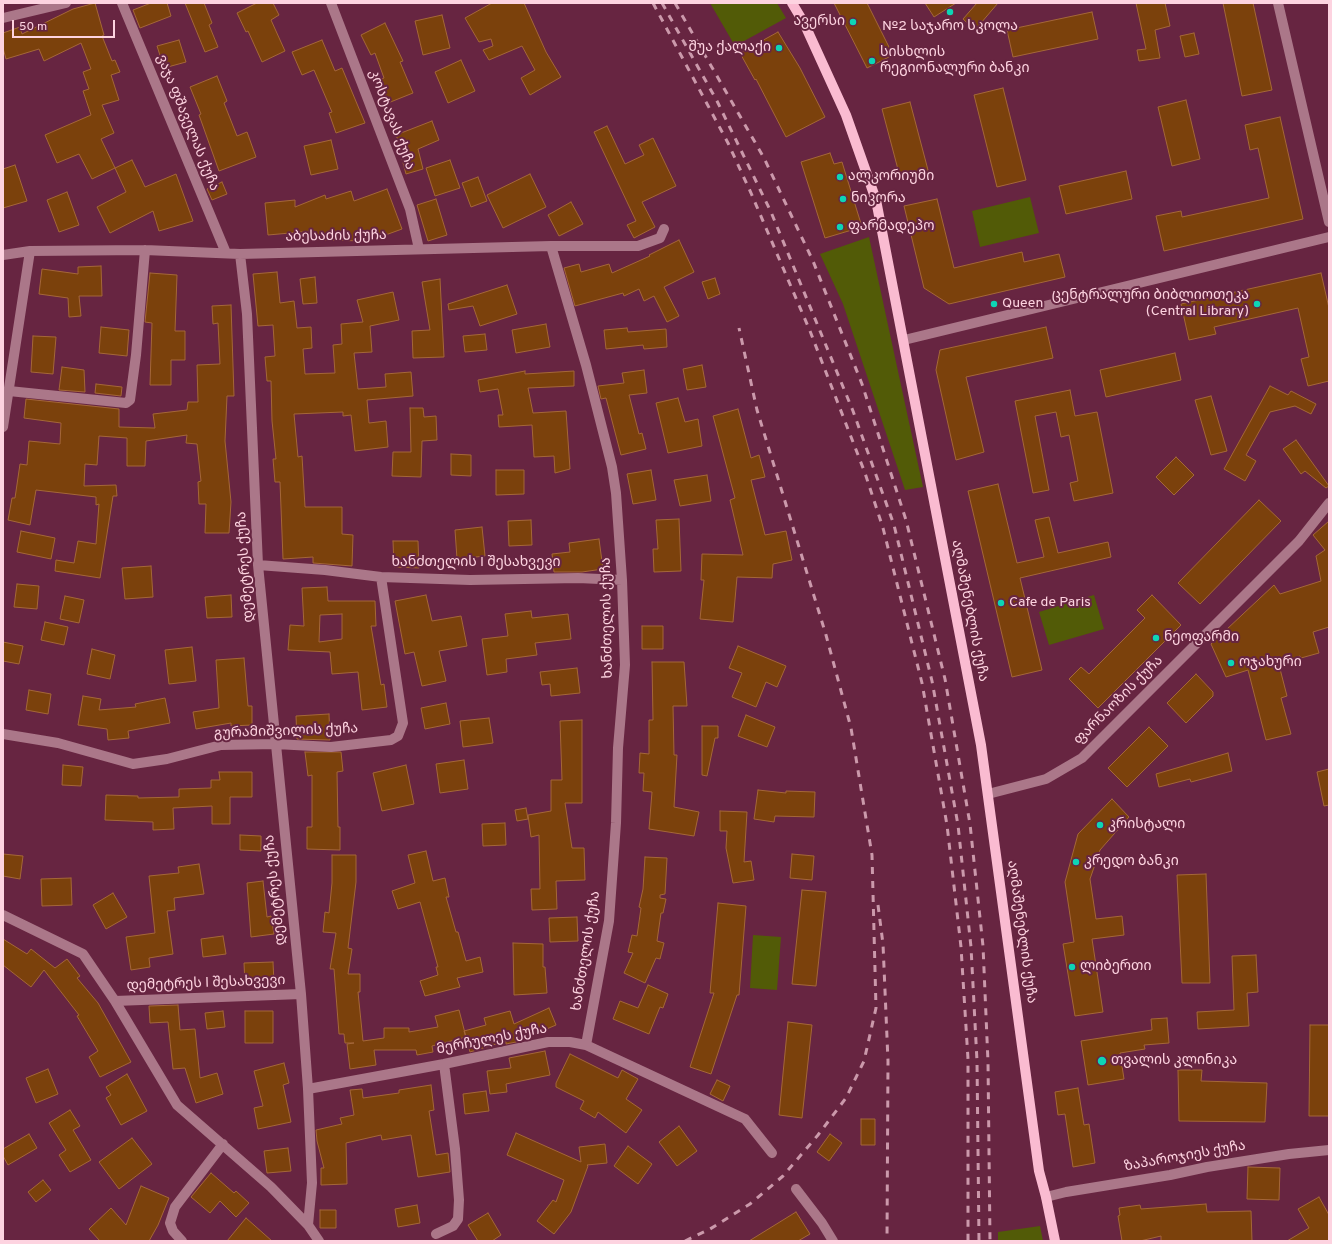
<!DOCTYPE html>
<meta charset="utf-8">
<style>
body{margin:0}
#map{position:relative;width:1332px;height:1244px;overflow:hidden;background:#672541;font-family:Overpass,sans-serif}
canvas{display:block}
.frame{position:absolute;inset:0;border:4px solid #fdd3e0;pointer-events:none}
.scale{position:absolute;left:12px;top:20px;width:103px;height:18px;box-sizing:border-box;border:2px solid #fdd3e0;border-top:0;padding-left:5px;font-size:12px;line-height:14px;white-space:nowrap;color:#fdd3e0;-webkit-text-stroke:3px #672541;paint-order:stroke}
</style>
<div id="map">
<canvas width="1332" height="1244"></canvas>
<div class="frame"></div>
<div class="scale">50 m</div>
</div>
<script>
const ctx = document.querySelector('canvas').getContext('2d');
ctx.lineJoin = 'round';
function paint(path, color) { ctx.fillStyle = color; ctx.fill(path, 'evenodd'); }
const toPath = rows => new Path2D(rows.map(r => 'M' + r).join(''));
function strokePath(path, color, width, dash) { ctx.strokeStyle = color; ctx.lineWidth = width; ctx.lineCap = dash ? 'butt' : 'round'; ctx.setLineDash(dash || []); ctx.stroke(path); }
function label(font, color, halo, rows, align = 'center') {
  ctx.font = font + ' Overpass,"Noto Sans Georgian",sans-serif'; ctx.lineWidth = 4; ctx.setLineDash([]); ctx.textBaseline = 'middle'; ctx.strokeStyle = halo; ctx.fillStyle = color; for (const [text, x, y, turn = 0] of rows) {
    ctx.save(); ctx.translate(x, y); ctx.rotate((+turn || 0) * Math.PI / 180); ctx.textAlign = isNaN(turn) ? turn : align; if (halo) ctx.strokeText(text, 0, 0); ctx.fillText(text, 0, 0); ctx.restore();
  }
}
paint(toPath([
 [710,3,777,3,786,18,735,46],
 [1030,197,1039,233,980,247,972,211],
 [869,237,923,487,905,490,843,304,820,254],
 [1094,595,1104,629,1049,645,1039,612],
 [753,935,781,937,777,990,750,988],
 [1040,1226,1043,1241,998,1241,998,1232]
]), '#525b07');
const building = toPath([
 [95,3,104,35,102,36,112,61,115,60,120,72,111,75,119,100,102,105,114,133,101,139,115,168,92,179,79,154,57,163,45,135,91,115,83,91,89,89,83,72,91,69,81,43,44,61,39,49,6,59,3,48,3,33,20,27,22,34,73,9,95,3],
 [151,3,167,3,171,16,140,28,133,10,151,3],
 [185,3,204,3,212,23,209,25,218,47,205,52,185,3],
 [257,3,273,3,279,15,271,20,285,51,262,62,248,31,246,32,237,13,257,3],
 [492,3,524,3,546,52,561,77,530,95,521,78,535,70,522,46,489,60,483,50,493,46,491,39,479,42,465,18,492,3],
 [834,3,867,3,893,55,867,68,834,3],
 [925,3,956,3,934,17,925,3],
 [977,3,998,3,975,30,963,19,977,3],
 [1136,3,1165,3,1170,26,1155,30,1160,58,1139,61,1137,50,1146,49,1136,3],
 [1223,3,1253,3,1272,90,1242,96,1223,3],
 [1092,12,1098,39,1013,57,1007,30,1092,12],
 [442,15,450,48,423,55,415,21,442,15],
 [385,23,403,61,400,62,413,93,388,103,379,80,384,78,375,53,371,55,361,35,385,23],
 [778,32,800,68,825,117,786,137,756,79,755,80,740,53,778,32],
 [1194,33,1199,54,1185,57,1180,36,1194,33],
 [179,40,186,62,164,68,157,46,179,40],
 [322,40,335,71,342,68,365,123,336,133,329,113,332,112,314,70,302,75,292,52,322,40],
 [461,60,475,91,448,103,435,72,461,60],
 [217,76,227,101,224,103,237,136,247,132,256,157,219,171,199,115,201,114,190,87,217,76],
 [1003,88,1026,180,997,187,974,95,1003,88],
 [1186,100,1200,159,1172,166,1158,107,1186,100],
 [910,102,928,170,900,177,882,109,910,102],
 [1280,117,1303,219,1164,251,1156,216,1181,211,1182,217,1269,198,1258,148,1250,150,1245,125,1280,117],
 [432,121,439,140,418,149,423,169,406,174,402,159,405,158,396,135,432,121],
 [607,126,625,164,644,155,639,145,653,138,676,186,642,202,655,227,634,238,627,225,636,221,594,132,607,126],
 [331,140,338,169,311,175,304,146,331,140],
 [830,153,834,164,842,162,862,227,825,238,801,162,830,153],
 [132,160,145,187,176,174,193,221,159,231,153,211,110,233,97,207,126,192,115,168,132,160],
 [450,160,460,188,435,196,426,168,450,160],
 [15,165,27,201,3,208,3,169,15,165],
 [1126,171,1132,199,1066,214,1059,186,1126,171],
 [530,174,546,207,503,228,487,195,530,174],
 [478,177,487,201,471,207,462,183,478,177],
 [222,182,227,194,212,200,207,189,222,182],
 [387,189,402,229,369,241,316,240,312,231,268,235,265,203,295,200,295,207,325,195,326,199,351,191,354,201,387,189],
 [67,192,79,225,59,232,47,200,67,192],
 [436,199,447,235,428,241,417,205,436,199],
 [937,199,954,268,1022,252,1024,262,1059,254,1065,277,949,304,924,288,904,206,937,199],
 [571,202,583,224,559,236,548,215,571,202],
 [679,240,694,272,664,287,679,316,667,322,654,296,644,301,639,289,624,296,623,293,575,306,564,268,579,264,581,272,609,264,612,273,650,256,649,255,679,240],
 [101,266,102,296,79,296,81,316,69,317,68,298,39,294,42,269,78,274,78,267,101,266],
 [277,272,280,303,294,301,297,328,311,327,312,348,303,349,305,374,335,373,333,345,342,344,341,324,363,322,357,300,393,292,399,320,370,326,372,352,354,353,358,389,386,387,385,374,411,372,413,396,367,400,369,423,386,421,388,447,355,451,351,415,343,416,343,412,294,414,298,457,302,456,305,507,342,507,342,534,353,535,352,566,313,563,313,557,283,559,280,482,275,482,273,459,276,459,272,421,271,381,267,381,265,357,275,356,273,325,258,326,253,274,277,272],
 [150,273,177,275,175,331,185,331,185,360,171,360,171,385,150,385,152,323,145,322,150,273],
 [1321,273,1329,308,1329,381,1308,386,1301,359,1309,357,1298,308,1214,327,1216,334,1189,340,1181,304,1321,273],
 [315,277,317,303,303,304,300,279,315,277],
 [715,278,720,294,708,299,702,282,715,278],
 [440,279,444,357,413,358,412,331,430,330,422,282,440,279],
 [507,285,517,314,480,326,473,306,449,310,448,304,507,285],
 [231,305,234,396,227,396,225,441,231,502,229,533,205,533,206,504,199,504,198,482,201,481,197,444,186,443,187,435,146,441,145,466,127,466,127,438,99,436,97,465,85,464,84,486,116,485,117,496,113,496,100,578,55,571,56,560,74,563,78,541,96,544,99,504,96,505,96,497,36,490,30,525,8,520,12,498,15,498,20,464,27,465,29,441,60,444,61,423,24,418,26,399,119,409,119,427,155,428,153,414,187,410,188,402,198,402,197,365,220,364,218,323,213,324,212,306,231,305],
 [546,324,550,347,516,353,512,330,546,324],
 [101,327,129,330,127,356,99,353,101,327],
 [1046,327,1053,358,966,377,984,452,956,460,936,370,940,350,1046,327],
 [627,328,628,332,666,329,667,347,644,349,643,345,606,349,604,330,627,328],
 [485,334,487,350,465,352,463,336,485,334],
 [33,336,56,337,53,374,31,372,33,336],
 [1175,353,1181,380,1106,397,1100,370,1175,353],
 [702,365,706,387,687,390,683,369,702,365],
 [62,367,84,370,85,392,59,390,62,367],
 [644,370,647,393,629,395,639,434,642,433,646,449,621,455,606,398,601,399,598,386,624,383,622,373,644,370],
 [525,371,525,374,574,371,574,386,528,388,533,413,566,411,570,469,555,473,554,456,534,457,532,425,499,427,498,415,503,415,498,389,480,392,478,380,525,371],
 [96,384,122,387,121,396,95,393,96,384],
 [1270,386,1288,395,1291,391,1316,404,1311,414,1295,406,1270,412,1246,455,1256,461,1245,481,1224,469,1270,386],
 [1070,390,1075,416,1097,412,1113,493,1074,501,1070,483,1078,481,1069,435,1061,437,1056,412,1035,416,1049,490,1033,493,1015,401,1070,390],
 [1211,396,1227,451,1211,455,1195,400,1211,396],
 [678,398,685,422,698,419,702,446,668,453,656,403,678,398],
 [410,408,423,408,424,417,436,416,437,440,422,441,421,477,392,476,393,452,411,452,410,408],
 [738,409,751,458,759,455,765,477,751,480,765,535,786,531,792,560,773,564,772,578,737,577,733,622,700,619,704,580,701,580,702,554,743,555,730,500,735,498,713,416,738,409],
 [1296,440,1329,486,1326,488,1305,471,1301,474,1283,449,1296,440],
 [451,454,471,455,471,476,451,475,451,454],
 [1176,457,1194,475,1174,495,1156,477,1176,457],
 [496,470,524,470,524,494,496,495,496,470],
 [651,470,656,500,633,504,627,474,651,470],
 [707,475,711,501,680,506,674,480,707,475],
 [998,484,1017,563,1044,557,1035,520,1049,517,1058,553,1108,542,1111,557,1020,578,1042,670,1012,677,968,491,998,484],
 [1259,500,1281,521,1200,604,1178,583,1259,500],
 [679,519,681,571,654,572,653,549,658,549,656,520,679,519],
 [531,520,532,545,509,546,508,521,531,520],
 [1329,521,1329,627,1313,632,1319,653,1301,658,1300,656,1279,665,1287,696,1281,698,1291,734,1266,740,1248,670,1226,677,1211,644,1274,585,1280,594,1321,581,1316,556,1325,550,1313,535,1329,521],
 [482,527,485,556,457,559,455,530,482,527],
 [21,531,55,538,51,559,17,552,21,531],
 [599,539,603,569,582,572,554,572,552,554,570,552,569,543,599,539],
 [393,541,418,541,419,568,394,567,393,541],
 [151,566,153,597,125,599,122,568,151,566],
 [17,584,39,586,37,609,14,607,17,584],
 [327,587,328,601,375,601,376,626,371,626,381,685,384,684,387,707,362,710,358,672,332,674,330,652,288,650,290,625,304,626,302,588,327,587],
 [342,614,342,639,319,642,320,615,342,614],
 [231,595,232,617,207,618,205,597,231,595],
 [426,595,432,621,461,616,467,646,439,651,446,681,422,686,414,652,405,654,395,601,426,595],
 [1152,595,1181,625,1098,708,1069,679,1081,667,1089,674,1145,618,1137,610,1152,595],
 [65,596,84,600,79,623,60,619,65,596],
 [531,611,532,618,568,614,571,639,535,643,537,655,506,659,507,672,487,675,482,639,508,636,505,614,531,611],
 [45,622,68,627,64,645,41,640,45,622],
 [642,626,663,626,663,649,642,649,642,626],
 [3,642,23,646,19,664,3,661,3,642],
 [738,646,786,666,777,687,766,682,756,707,732,697,742,673,729,668,738,646],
 [192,647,196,681,169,684,165,650,192,647],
 [92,649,115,655,110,679,87,674,92,649],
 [244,658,248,706,252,706,252,725,231,726,231,723,196,729,193,712,219,708,216,660,244,658],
 [652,662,684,662,687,706,673,706,674,755,677,755,674,807,699,812,694,836,649,829,652,792,643,791,644,773,639,773,640,753,649,754,649,720,653,720,652,662],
 [577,668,580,693,551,696,550,684,542,685,540,672,577,668],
 [1196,674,1213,692,1213,696,1186,723,1167,703,1196,674],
 [29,690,51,694,48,714,26,710,29,690],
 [83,696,101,699,99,710,136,707,135,704,165,698,170,723,128,731,129,738,108,740,107,729,78,725,83,696],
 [446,703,450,724,425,729,421,708,446,703],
 [329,714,330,740,297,739,296,716,329,714],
 [746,715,775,727,767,747,738,736,746,715],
 [489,718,493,743,463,747,460,721,489,718],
 [582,720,582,803,565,803,572,848,584,848,585,880,556,881,557,909,532,910,531,889,540,889,539,835,531,837,528,815,551,811,551,780,562,780,560,721,582,720],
 [702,726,718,726,718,738,715,738,707,776,702,775,702,726],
 [1149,727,1168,746,1127,787,1108,768,1149,727],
 [305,752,341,752,343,771,337,772,338,827,340,827,340,850,307,849,307,827,312,827,312,775,308,776,305,752],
 [1228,753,1232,771,1191,782,1190,779,1159,787,1156,774,1228,753],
 [464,760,468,789,440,793,436,764,464,760],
 [63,765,83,767,81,786,62,785,63,765],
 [406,765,414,804,382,811,373,773,406,765],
 [1329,769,1329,805,1324,806,1317,772,1329,769],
 [219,772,252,772,252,797,230,797,230,824,212,824,212,806,173,808,174,829,153,830,153,822,105,820,106,795,138,796,138,798,179,797,179,789,211,788,211,780,220,780,219,772],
 [758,790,786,793,786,791,815,792,814,817,775,816,774,822,754,819,758,790],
 [1112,799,1129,817,1100,850,1090,879,1096,919,1122,916,1124,935,1092,939,1103,1012,1075,1016,1063,944,1074,942,1065,882,1078,834,1112,799],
 [526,808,528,819,517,821,515,810,526,808],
 [720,811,747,812,744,862,751,861,754,880,733,883,726,848,727,831,720,831,720,811],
 [505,823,506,845,483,846,482,824,505,823],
 [240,835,261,836,261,851,240,850,240,835],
 [426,851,433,881,445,878,449,897,446,897,456,932,458,932,466,961,480,957,483,972,457,978,460,987,425,996,420,981,438,975,436,967,438,967,420,902,398,909,392,891,415,883,408,855,426,851],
 [3,854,23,856,20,879,3,876,3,854],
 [792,854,814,856,812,880,790,878,792,854],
 [332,855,356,855,356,882,348,948,352,949,348,974,360,974,360,992,358,992,363,1041,384,1038,384,1028,409,1028,409,1032,438,1027,435,1016,459,1010,466,1037,432,1046,433,1052,417,1055,416,1050,374,1050,376,1065,350,1069,347,1044,354,1043,345,1043,344,1034,339,1034,334,969,330,969,336,933,323,932,325,912,329,913,332,883,332,855],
 [645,857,667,858,665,894,660,895,660,898,666,899,663,913,661,913,657,941,664,943,660,959,656,958,645,983,624,973,633,953,628,952,632,935,637,936,641,908,639,907,643,889,645,857],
 [199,864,204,894,174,898,175,910,167,911,173,954,149,958,150,967,131,970,126,937,155,933,149,876,179,873,178,867,199,864],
 [1206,874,1210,983,1182,983,1177,875,1206,874],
 [71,878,72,905,42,906,41,879,71,878],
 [263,881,267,917,271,916,274,934,251,937,247,883,263,881],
 [802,890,826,892,816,986,792,984,802,890],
 [113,893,127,917,106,929,93,905,113,893],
 [718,903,746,906,739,995,737,995,711,1074,690,1067,714,993,710,993,718,903],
 [577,917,578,941,550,942,549,918,577,917],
 [223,936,226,954,203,957,201,939,223,936],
 [3,939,27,954,31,949,55,968,67,959,80,976,77,978,98,1003,131,1062,100,1077,89,1057,98,1051,77,1016,79,1015,44,970,31,987,3,965,3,939],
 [513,943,543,944,543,967,545,967,547,993,514,995,513,943],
 [1256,955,1258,992,1247,993,1249,1026,1198,1029,1197,1012,1234,1010,1232,956,1256,955],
 [273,962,274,983,245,985,244,963,273,962],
 [648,985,668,994,663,1008,660,1007,649,1034,613,1019,620,1001,638,1008,648,985],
 [178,1005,180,1030,195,1029,200,1078,217,1073,223,1094,196,1103,185,1068,173,1069,168,1022,150,1023,149,1006,178,1005],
 [549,1008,556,1025,516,1042,506,1044,506,1041,470,1052,464,1031,486,1025,484,1018,510,1011,514,1024,549,1008],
 [223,1011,225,1027,207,1029,205,1013,223,1011],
 [245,1011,273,1011,273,1043,245,1043,245,1011],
 [1167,1018,1169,1043,1144,1045,1145,1049,1120,1053,1124,1079,1088,1085,1081,1041,1152,1030,1151,1019,1167,1018],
 [788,1022,812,1025,802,1118,779,1115,788,1022],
 [1310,1025,1329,1025,1329,1116,1309,1116,1310,1025],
 [545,1051,550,1075,506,1084,507,1092,490,1094,487,1071,511,1068,509,1058,545,1051],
 [570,1054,618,1078,622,1070,638,1079,626,1099,642,1110,626,1133,598,1112,595,1118,580,1109,584,1101,556,1087,556,1083,570,1054],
 [284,1063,289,1083,283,1085,291,1122,258,1129,254,1108,263,1106,254,1071,284,1063],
 [48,1069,58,1094,36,1103,26,1078,48,1069],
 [1178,1070,1202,1070,1201,1081,1267,1083,1265,1122,1179,1121,1178,1070],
 [127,1074,147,1111,121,1125,106,1098,111,1095,106,1087,127,1074],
 [717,1080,730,1086,723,1101,710,1094,717,1080],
 [431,1085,434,1110,429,1111,436,1155,448,1153,450,1172,418,1177,411,1135,382,1140,381,1135,346,1143,347,1184,321,1185,321,1168,324,1168,317,1141,316,1130,342,1124,340,1118,354,1115,350,1090,362,1089,363,1098,399,1093,399,1090,431,1085],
 [1078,1088,1084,1125,1089,1124,1095,1163,1073,1167,1065,1114,1058,1115,1055,1092,1078,1088],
 [486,1091,489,1111,465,1114,463,1094,486,1091],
 [70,1110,80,1126,73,1130,91,1160,70,1172,59,1155,66,1150,49,1123,70,1110],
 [861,1119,875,1119,875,1145,861,1145,861,1119],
 [679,1126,697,1151,677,1166,659,1142,679,1126],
 [516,1133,581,1162,579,1147,605,1144,607,1163,587,1165,588,1166,571,1212,554,1234,537,1221,553,1200,556,1202,564,1180,507,1155,516,1133],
 [29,1134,37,1148,8,1165,3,1156,3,1149,29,1134],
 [830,1134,842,1143,829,1161,817,1152,830,1134],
 [132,1138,152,1164,119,1189,99,1162,132,1138],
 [628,1146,652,1164,638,1184,614,1166,628,1146],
 [288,1148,291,1171,267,1173,264,1151,288,1148],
 [1248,1167,1280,1168,1279,1200,1247,1199,1248,1167],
 [211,1173,234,1193,236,1191,249,1203,236,1217,220,1201,210,1213,191,1197,211,1173],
 [43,1180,51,1190,36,1202,28,1192,43,1180],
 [141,1186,169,1198,158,1225,149,1241,100,1241,89,1229,111,1208,126,1225,141,1186],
 [1319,1197,1329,1215,1329,1241,1287,1241,1309,1228,1298,1209,1319,1197],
 [1206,1204,1207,1212,1251,1211,1252,1241,1161,1241,1161,1236,1140,1241,1122,1241,1118,1216,1120,1215,1119,1208,1140,1205,1141,1209,1206,1204],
 [417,1205,420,1223,398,1227,395,1209,417,1205],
 [320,1210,336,1210,336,1228,320,1228,320,1210],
 [796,1212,810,1234,798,1241,749,1241,796,1212],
 [488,1213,501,1235,492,1241,478,1241,468,1225,488,1213],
 [246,1218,272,1241,227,1241,246,1218]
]);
paint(building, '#7b410c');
strokePath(building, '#a46738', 1);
strokePath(toPath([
 [122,3,226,253],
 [331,3,410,209,419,249],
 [1278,3,1329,222],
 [3,18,66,3],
 [551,246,586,365,612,467,616,493,622,580,625,665,618,748,616,823,609,921,586,1045],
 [240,254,247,314,258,565,301,994,308,1089,312,1183,308,1225],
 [3,255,30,251,145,250,240,254,551,246,638,246,660,238,664,229],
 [904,340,1329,237],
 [9,391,126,403,130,400,136,355,145,250],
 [3,427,30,251],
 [258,565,325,570,381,577,470,580,578,578,622,580],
 [3,734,58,743,133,764,167,759,221,745,276,744,331,747,391,740,398,736,403,723,381,577],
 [988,794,1046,779,1082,758,1299,541,1329,503],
 [3,915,83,954,115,1001,301,994],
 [115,1001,177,1105,271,1187,308,1225,319,1241],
 [308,1089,444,1064,548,1042,570,1042,586,1045,745,1119,772,1153],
 [796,1189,822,1223,833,1241],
 [1046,1197,1066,1192,1170,1175,1207,1167,1289,1154,1329,1150],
 [436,1234,453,1226,458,1219,459,1200,455,1149,444,1064],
 [182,1241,173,1231,170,1223,175,1207,223,1144]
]), '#ab7789', 10);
strokePath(toPath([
 [792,3,804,23,846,115,876,200,981,745,1039,1171,1046,1197,1055,1241]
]), '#fabbd1', 10);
strokePath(toPath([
 [653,3,728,143,751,193,810,331,865,473,883,528,922,683,947,825,961,947,968,1059,968,1241],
 [662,3,717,101,771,212,853,411,894,525,932,681,958,825,971,947,977,1061,979,1241],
 [675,3,764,158,813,261,862,384,906,520,945,679,970,824,983,946,988,1062,990,1241],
 [878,905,883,944,888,1061,887,1241],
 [685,1241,710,1229,750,1204,783,1176,818,1135,846,1098,864,1061,876,1008,872,855,851,728,826,635,757,410,739,328]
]), '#cb99ab', 3, [7, 7]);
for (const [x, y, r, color] of [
 [950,12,4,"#0dd5b5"],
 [853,22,4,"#0dd5b5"],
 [779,48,4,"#0dd5b5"],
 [872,61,4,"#0dd5b5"],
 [840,177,4,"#0dd5b5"],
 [843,199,4,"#0dd5b5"],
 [840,227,4,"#0dd5b5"],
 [994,304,4,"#0dd5b5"],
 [1257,304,4,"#0dd5b5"],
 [1001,603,4,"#0dd5b5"],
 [1156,638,4,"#0dd5b5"],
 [1231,663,4,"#0dd5b5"],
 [1100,825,4,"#0dd5b5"],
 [1076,862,4,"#0dd5b5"],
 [1072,967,4,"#0dd5b5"],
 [1102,1061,5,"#0dd5b5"]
]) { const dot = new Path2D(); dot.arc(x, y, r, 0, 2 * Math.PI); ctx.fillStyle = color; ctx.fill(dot); strokePath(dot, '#672541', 1.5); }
label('14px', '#fdd3e0', '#672541', [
 ["ავერსი",845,22,"right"],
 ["№2 საჯარო სკოლა",950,27,"center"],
 ["შუა ქალაქი",771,48,"right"],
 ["სისხლის",880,53],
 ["რეგიონალური ბანკი",880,69],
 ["ალკორიუმი",848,177],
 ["ნიკორა",851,199],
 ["ფარმადეპო",848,227],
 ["ცენტრალური ბიბლიოთეკა",1249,296,"right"],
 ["(Central Library)",1249,312,"right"],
 ["Queen",1002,304],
 ["Cafe de Paris",1009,603],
 ["ნეოფარმი",1164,638],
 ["ოჯახური",1239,663],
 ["კრისტალი",1108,825],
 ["კრედო ბანკი",1084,862],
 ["ლიბერთი",1080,967],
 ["თვალის კლინიკა",1111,1061]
], 'left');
label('14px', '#fdd3e0', '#672541', [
 ["კოსტავას ქუჩა",391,120,69],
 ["ვაჯა ფშაველას ქუჩა",187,123,68],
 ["აბესაძის ქუჩა",336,237,-1],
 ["ხანძთელის I შესახვევი",476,563],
 ["დემეტრეს ქუჩა",246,567,-94],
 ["აღმაშენებლის ქუჩა",969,611,79],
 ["ხანძთელის ქუჩა",608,618,-91],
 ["ფარნაოზის ქუჩა",1119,701,-45],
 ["გურამიშვილის ქუჩა",286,732,-2],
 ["დემეტრეს ქუჩა",276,890,-96],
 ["აღმაშენებლის ქუჩა",1021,932,82],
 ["ხანძთელის ქუჩა",587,951,-81],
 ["დემეტრეს I შესახვევი",206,984,-2],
 ["მერჩულეს ქუჩა",492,1040,-11],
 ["ზაპაროჯიეს ქუჩა",1185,1157,-10]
]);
</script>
